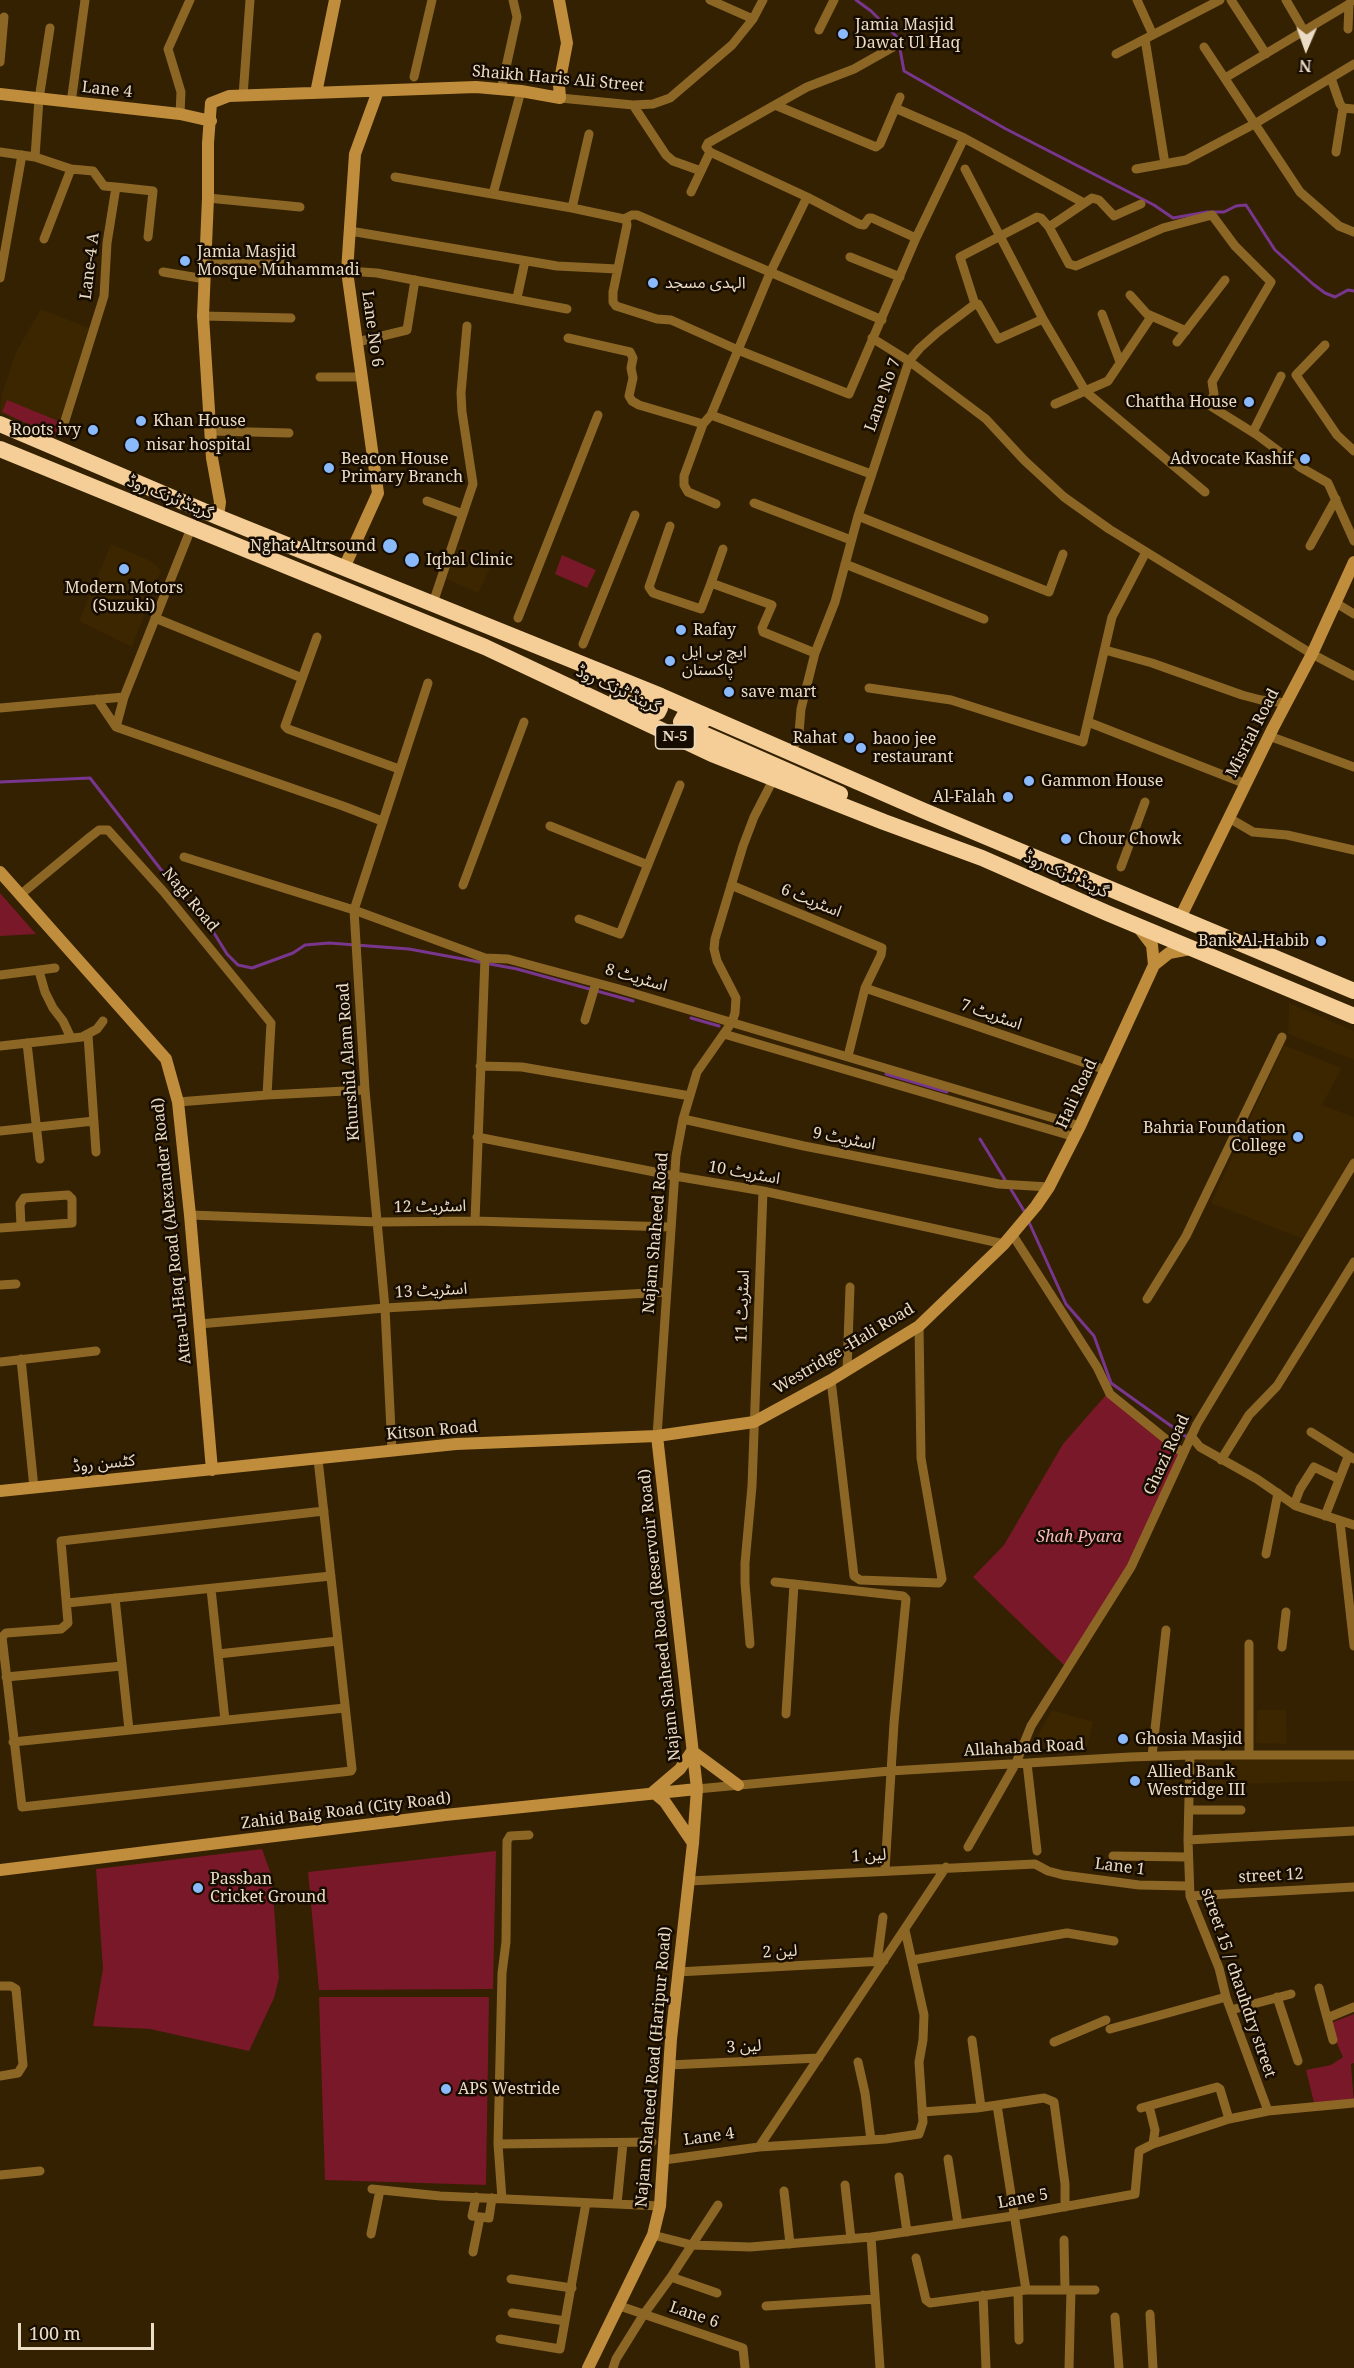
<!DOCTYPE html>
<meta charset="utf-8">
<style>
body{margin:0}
#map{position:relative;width:1354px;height:2368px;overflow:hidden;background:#332101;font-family:"Noto Serif",serif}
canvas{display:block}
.north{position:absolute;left:1276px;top:18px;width:60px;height:60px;-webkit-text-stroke:4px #160c00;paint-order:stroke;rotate:182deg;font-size:16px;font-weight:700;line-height:24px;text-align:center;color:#ebdcc6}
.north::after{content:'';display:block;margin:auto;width:21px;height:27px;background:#ebdcc6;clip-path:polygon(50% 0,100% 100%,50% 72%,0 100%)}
.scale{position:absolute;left:18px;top:2323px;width:136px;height:27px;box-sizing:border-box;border:3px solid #ebdcc6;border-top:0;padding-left:8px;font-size:18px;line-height:21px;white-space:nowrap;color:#ebdcc6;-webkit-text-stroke:4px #160c00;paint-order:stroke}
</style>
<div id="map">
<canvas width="1354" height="2368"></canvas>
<div class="north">N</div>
<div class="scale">100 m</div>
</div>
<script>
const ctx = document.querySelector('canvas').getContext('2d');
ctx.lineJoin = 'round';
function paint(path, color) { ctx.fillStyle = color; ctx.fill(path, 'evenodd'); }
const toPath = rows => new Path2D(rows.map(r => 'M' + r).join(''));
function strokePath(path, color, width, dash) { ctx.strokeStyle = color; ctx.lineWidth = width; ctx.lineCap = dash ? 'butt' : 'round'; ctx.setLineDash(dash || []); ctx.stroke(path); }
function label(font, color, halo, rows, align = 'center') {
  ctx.font = font + ' "Noto Serif","Noto Sans Arabic",serif'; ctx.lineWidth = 5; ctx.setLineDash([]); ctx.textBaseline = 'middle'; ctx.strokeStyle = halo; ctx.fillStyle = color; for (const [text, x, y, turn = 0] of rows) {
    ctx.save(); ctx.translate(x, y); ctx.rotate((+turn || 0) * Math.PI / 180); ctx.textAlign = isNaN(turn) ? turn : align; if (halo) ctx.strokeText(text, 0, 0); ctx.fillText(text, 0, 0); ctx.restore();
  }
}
paint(toPath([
 [41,309,89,328,56,437,0,413,2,394,16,352],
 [111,544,151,561,161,570,132,647,79,621],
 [459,546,494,561,478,593,446,579],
 [1289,1003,1354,1031,1354,1060,1288,1034],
 [1284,1045,1342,1068,1322,1105,1354,1117,1354,1158,1303,1239,1211,1203],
 [1052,1710,1093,1722,1087,1748,1029,1751],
 [1257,1710,1286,1710,1287,1744,1256,1743],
 [1190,1755,1354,1755,1354,1781,1193,1785]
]), '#3c2600');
paint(toPath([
 [7,400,61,422,56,437,2,412],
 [562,555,596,570,587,588,555,574],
 [0,893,36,934,0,936],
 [1106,1395,1183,1453,1131,1567,1067,1668,973,1577,1004,1545,1063,1444],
 [262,1849,272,1877,279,1978,274,1998,249,2051,150,2029,93,2026,103,1969,96,1869],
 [496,1851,493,1989,319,1990,308,1872],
 [319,1997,489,1997,486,2185,325,2180],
 [1354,2014,1354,2063,1351,2064,1354,2105,1316,2111,1306,2070,1331,2065,1343,2057,1328,2024]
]), '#781828');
strokePath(toPath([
 [856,0,871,11,898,38,904,71,1006,129,1154,205,1173,218,1207,212,1224,212,1236,206,1246,205,1275,250,1313,284,1325,293,1335,297,1348,290,1354,291],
 [0,782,90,778,176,889,214,933,227,954,238,965,252,968,293,953,305,945,329,943,409,949,517,969,633,1001],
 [691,1018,719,1026],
 [886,1074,947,1092],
 [980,1139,1026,1214],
 [1028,1220,1066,1304,1094,1336,1111,1383,1188,1438]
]), '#79368e', 3);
strokePath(toPath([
 [710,0,753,19],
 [1137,0,1153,35],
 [1231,0,1266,54],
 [1286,0,1304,31],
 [1348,29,1349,4],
 [819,30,834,0],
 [1145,39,1165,164],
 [1204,47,1300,192,1339,226,1354,232],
 [1116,54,1220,0],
 [0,62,4,17],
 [414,77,432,0],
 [1225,78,1349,4,1352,0],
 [1331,78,1340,104,1343,108,1354,109],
 [501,90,517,17,513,0],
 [243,96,250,0],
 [900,97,880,144,876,147,775,105,708,143,706,147,710,152,807,197,859,224,864,225,869,218,872,218,916,238],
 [560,98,633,105,653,104,670,98,732,45,753,19,763,0],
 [71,103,85,0],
 [633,105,666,155,673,161,701,171],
 [775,105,807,87,854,69,893,47],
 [895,108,964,138,1084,203],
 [180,114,181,92,168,49,190,0],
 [0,152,35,157,71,169,93,171,104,186,116,187],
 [1336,152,1343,108],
 [35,157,39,99,50,28],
 [965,169,1043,319,1086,392,1205,492],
 [1136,169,1186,160,1256,123,1354,64],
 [395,177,572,208,624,219,632,215,637,215,882,320],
 [691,192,710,152],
 [493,194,521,91],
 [208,198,300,207],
 [572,208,589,134],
 [626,219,627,225,613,292,613,302,616,306,657,319,671,320,738,350,849,394,916,238,964,138],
 [1049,227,1092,198,1099,200,1114,216,1141,204],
 [350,231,557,266,617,269],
 [44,239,71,169],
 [850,257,900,277],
 [206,263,287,264],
 [347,271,377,273,567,309],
 [163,272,205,279],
 [0,278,22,155],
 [1130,295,1147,314,1186,331],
 [517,298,525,261],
 [975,304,978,304,998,339,1043,319],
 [1102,314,1120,362],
 [203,316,291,318],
 [568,338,630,352,633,358,631,368,633,378,629,396,632,401,639,405,703,424],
 [872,338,909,361,986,419,1024,460,1064,497,1109,529,1312,654,1354,676],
 [357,342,407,330,415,280],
 [1177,342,1225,280],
 [1325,345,1296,375,1337,435,1354,451],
 [320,377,362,377],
 [1055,404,1108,381,1151,317],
 [711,415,871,474],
 [63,427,104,296,107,243,116,187,153,191,148,237],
 [212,431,289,433],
 [1253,432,1281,376],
 [427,501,463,514],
 [754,503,851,540],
 [716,504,688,492,684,485,684,476,703,424,711,415,770,273,807,197],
 [858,516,1049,592,1063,554],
 [670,526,649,587,653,593,701,609,711,583,772,605,762,628,763,632,815,653],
 [1310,546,1336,499],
 [845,564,984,619],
 [711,583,723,549],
 [433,603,473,484,462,412,461,393,467,326],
 [1336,603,1354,614],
 [155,618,302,678],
 [518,618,598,415],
 [317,637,285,726,288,729,399,769],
 [583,644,635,515],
 [1105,650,1152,663,1242,695,1261,700,1286,703],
 [869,688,951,700,1083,742,1112,617,1146,552],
 [97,699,116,727,343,806,382,821],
 [0,708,124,697],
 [1088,722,1246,784],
 [116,727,124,697,192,526],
 [1269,736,1354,767],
 [792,753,799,733,801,709,815,653,835,602,858,516,909,361,920,348,938,332,975,304,960,257,1037,217,1041,218,1049,227,1069,264,1076,266,1163,228,1212,215,1235,246,1271,282,1212,382,1214,394,1209,405,1257,435,1300,467,1328,483,1354,541],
 [1229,818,1253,832,1287,835,1354,850],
 [550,826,648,865],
 [184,857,354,910,485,958,508,959,619,989,1080,1126],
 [1121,867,1145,802],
 [463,885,524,722],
 [731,885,882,948,881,955,865,988,848,1056],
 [20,895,90,837,99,830,108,830,163,891,271,1023,267,1095],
 [579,919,620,934,680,785],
 [39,971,45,992,53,1008,63,1021,71,1038],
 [0,975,55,968],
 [865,988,1106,1070],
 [585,1020,596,983],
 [724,1034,1075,1137],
 [88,1035,96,1152],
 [27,1043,40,1159],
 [0,1046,82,1037,97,1029,103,1021],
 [480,1066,522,1067,690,1096],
 [178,1102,267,1095,365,1090],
 [683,1119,804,1146,999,1184,1049,1187],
 [0,1131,94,1121],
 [477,1137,675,1176,763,1191,1004,1244],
 [190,1215,378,1222,475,1221,671,1227],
 [475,1221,485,958],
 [0,1228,72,1223,72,1199,68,1195,24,1198,20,1204,21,1226],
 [1012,1234,1097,1367,1110,1394,1183,1453],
 [0,1285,16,1284],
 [1147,1299,1186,1236,1282,1037],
 [199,1324,385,1308,666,1292],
 [21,1359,34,1488],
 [0,1362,96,1351],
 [847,1370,850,1287],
 [831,1380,854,1576,860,1580,939,1583,942,1579,921,1458,919,1326],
 [1311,1432,1354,1459],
 [657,1436,676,1156,683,1119,697,1072,732,1022,735,1013,736,998,717,961,714,949,715,939,743,846,754,817,774,778],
 [1191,1436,1200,1447,1257,1479,1296,1506,1354,1525],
 [392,1451,385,1308,365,1090,354,910,428,683],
 [318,1459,352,1769,351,1771,22,1807,2,1637,6,1633,61,1629,68,1623,61,1541,324,1511],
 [1221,1460,1249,1415,1277,1386,1354,1262],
 [1294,1505,1300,1489,1314,1467,1339,1479],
 [1325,1516,1348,1457],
 [1340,1522,1354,1646],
 [1266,1554,1278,1493],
 [775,1582,903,1596,906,1599,894,1723,885,1870],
 [211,1589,225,1720],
 [115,1598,129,1730],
 [67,1603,331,1576],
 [750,1644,745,1583,745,1563,752,1486,763,1191],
 [1282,1647,1286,1612],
 [218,1654,338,1641],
 [6,1677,122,1666],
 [786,1714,794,1584],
 [13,1742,345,1708],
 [1190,1755,1188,1840,1190,1896,1219,1968,1226,1997,1268,2111],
 [1249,1755,1249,1644],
 [1152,1756,1166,1630],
 [1027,1763,1037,1851],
 [697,1789,890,1771,1130,1757,1190,1755,1354,1755],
 [1189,1810,1241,1810],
 [1188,1840,1354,1831],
 [968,1847,1016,1763,1031,1726,1131,1567,1197,1424,1354,1163],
 [1113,1856,1188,1857],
 [689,1881,1035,1864,1048,1871,1063,1875,1139,1885,1188,1886],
 [1190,1896,1354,1887],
 [913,1960,1067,1933,1114,1941],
 [877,1962,883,1917],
 [677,1972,884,1961],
 [0,1986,11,1986,16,1989,23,2065,18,2073,0,2076],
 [1319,1988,1333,2040],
 [1277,1997,1298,2061],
 [1231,2010,1291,1994],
 [1327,2018,1354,2007],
 [1110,2029,1226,1997],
 [972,2040,981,2107],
 [1054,2042,1106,2020],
 [858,2062,865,2093,871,2140],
 [669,2065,819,2058],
 [997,2105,1026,2290],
 [1149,2106,1155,2130,1153,2144],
 [1141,2108,1217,2087,1220,2089,1229,2119],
 [922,2112,977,2108,1044,2098,1054,2102,1065,2184,1065,2207],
 [498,2144,652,2142],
 [759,2147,946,1867],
 [948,2159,958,2224],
 [664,2160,759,2147,886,2139,919,2134,923,2122,919,2062,923,2040,924,2015,905,1930],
 [0,2175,40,2171],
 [899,2177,907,2232],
 [845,2185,851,2239],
 [372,2189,440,2196,660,2206],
 [784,2191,790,2244],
 [476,2197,472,2216,489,2218,492,2198],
 [502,2199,498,2144,502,1973,506,1942,507,1841,510,1836,529,1835],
 [617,2204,623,2143],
 [371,2234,380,2190],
 [653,2235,692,2245,750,2247,871,2237,1013,2216,1135,2194,1139,2151,1153,2144,1229,2119,1268,2111,1354,2103],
 [871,2237,880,2368],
 [1064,2240,1065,2290],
 [473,2252,480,2217],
 [916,2258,926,2300,930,2303,1026,2290,1095,2290],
 [671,2277,717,2293],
 [511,2279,572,2288],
 [1018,2291,1019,2340],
 [983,2295,986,2368],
 [617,2305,743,2348,745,2368],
 [766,2306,875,2299],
 [512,2313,565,2321],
 [1150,2314,1153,2368],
 [1115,2317,1119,2368],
 [500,2339,560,2349,586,2203],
 [613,2368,616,2359,644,2314,671,2277,718,2205],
 [1069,2368,1071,2290]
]), '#8c6625', 9);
strokePath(toPath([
 [316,93,335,0],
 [0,94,180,114,211,121],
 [218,517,220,502,212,458,203,316,208,198,208,143,211,103,229,96,476,87,521,91,560,98,559,85,567,43,559,0],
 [344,568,378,493,347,271,355,154,378,91],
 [0,872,166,1059,178,1102,190,1215,212,1470],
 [1180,918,1273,728,1312,654,1354,562],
 [1139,928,1152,945,1154,965],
 [0,1491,456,1444,657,1436,754,1422,831,1380,919,1326,1004,1244,1036,1206,1049,1187,1080,1126,1154,965,1169,953,1190,949],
 [693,1843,665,1802,653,1792,680,1769,692,1751,738,1785],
 [0,1870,445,1815,697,1789],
 [588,2368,653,2235,660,2206,671,2039,693,1843,697,1789,657,1436]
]), '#bf8d3c', 12);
strokePath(toPath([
 [0,424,218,517,661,696,922,810,1354,991],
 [0,449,485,647,712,754,884,822,982,858,1107,913,1354,1016],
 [617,698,651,713,658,712,660,708,658,702,644,695],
 [704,720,685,715,681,722,683,725,840,794]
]), '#f4ce96', 16);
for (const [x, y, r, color] of [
 [843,34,6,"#8bbafc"],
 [185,261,6,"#8bbafc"],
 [653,283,6,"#8bbafc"],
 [1249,402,6,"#8bbafc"],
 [141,421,6,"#8bbafc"],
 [93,430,6,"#8bbafc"],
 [132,445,8,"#8bbafc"],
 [1305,459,6,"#8bbafc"],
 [329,468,6,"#8bbafc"],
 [390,546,8,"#8bbafc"],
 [412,560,8,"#8bbafc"],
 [124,569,6,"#8bbafc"],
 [681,630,6,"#8bbafc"],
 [670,661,6,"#8bbafc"],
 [729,692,6,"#8bbafc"],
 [849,738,6,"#8bbafc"],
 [861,748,6,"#8bbafc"],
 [1029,781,6,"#8bbafc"],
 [1008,797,6,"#8bbafc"],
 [1066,839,6,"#8bbafc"],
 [1321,941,6,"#8bbafc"],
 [1298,1137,6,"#8bbafc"],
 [1123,1739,6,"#8bbafc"],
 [1135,1781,6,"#8bbafc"],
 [198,1888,6,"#8bbafc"],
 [446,2089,6,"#8bbafc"]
]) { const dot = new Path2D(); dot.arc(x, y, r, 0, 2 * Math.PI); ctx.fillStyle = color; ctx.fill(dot); strokePath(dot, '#160c00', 2); }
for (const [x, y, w] of [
 [675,737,39]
]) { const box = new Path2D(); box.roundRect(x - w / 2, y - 12, w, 24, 4.5); ctx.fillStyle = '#160c00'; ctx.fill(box); strokePath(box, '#ebdcc6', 1.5); }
label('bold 15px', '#ebdcc6', null, [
 ["N-5",675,737]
]);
label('16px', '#ebdcc6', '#160c00', [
 ["Jamia Masjid",855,25],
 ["Dawat Ul Haq",855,43],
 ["Jamia Masjid",197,252],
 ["Mosque Muhammadi",197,270],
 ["الہدی مسجد",665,283],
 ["Chattha House",1237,402,"right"],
 ["Khan House",153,421],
 ["Roots ivy",81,430,"right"],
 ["nisar hospital",146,445],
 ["Beacon House",341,459],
 ["Primary Branch",341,477],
 ["Advocate Kashif",1293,459,"right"],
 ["Nghat Altrsound",376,546,"right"],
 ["Iqbal Clinic",426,560],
 ["Modern Motors",124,588,"center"],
 ["(Suzuki)",124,606,"center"],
 ["Rafay",693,630],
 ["ایچ بی ایل",682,652],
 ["پاکستان",682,670],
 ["save mart",741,692],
 ["Rahat",837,738,"right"],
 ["baoo jee",873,739],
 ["restaurant",873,757],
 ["Gammon House",1041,781],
 ["Al-Falah",996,797,"right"],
 ["Chour Chowk",1078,839],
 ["Bank Al-Habib",1309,941,"right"],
 ["Bahria Foundation",1286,1128,"right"],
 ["College",1286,1146,"right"],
 ["Ghosia Masjid",1135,1739],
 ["Allied Bank",1147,1772],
 ["Westridge III",1147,1790],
 ["Passban",210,1879],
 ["Cricket Ground",210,1897],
 ["APS Westride",458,2089]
], 'left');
label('16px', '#ebdcc6', '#160c00', [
 ["Shaikh Haris Ali Street",558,79,5],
 ["Lane 4",107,90,6],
 ["Lane-4 A",90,266,-83],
 ["Lane No 6",372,329,82],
 ["Lane No 7",883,395,-70],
 ["گرینڈ ٹرنک روڈ",170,498,22],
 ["گرینڈ ٹرنک روڈ",618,690,25],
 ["Misrial Road",1253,733,-63],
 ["گرینڈ ٹرنک روڈ",1066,875,24],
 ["Nagi Road",190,900,50],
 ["اسٹریٹ 6",811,901,22],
 ["اسٹریٹ 8",636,978,16],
 ["اسٹریٹ 7",991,1015,19],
 ["Khurshid Alam Road",349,1062,-94],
 ["Hali Road",1077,1094,-65],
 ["اسٹریٹ 9",844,1139,11],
 ["اسٹریٹ 10",744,1173,10],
 ["اسٹریٹ 12",430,1207,-1],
 ["Atta-ul-Haq Road (Alexander Road)",172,1231,-96],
 ["Najam Shaheed Road",656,1233,-85],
 ["اسٹریٹ 13",431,1291,-3],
 ["اسٹریٹ 11",743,1306,-88],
 ["Westridge -Hali Road",844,1349,-31],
 ["Kitson Road",432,1431,-5],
 ["Ghazi Road",1167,1455,-65],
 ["کٹسن روڈ",104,1464,-6],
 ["Najam Shaheed Road (Reservoir Road)",660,1615,-96],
 ["Allahabad Road",1024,1748,-3],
 ["Zahid Baig Road (City Road)",346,1811,-7],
 ["لین 1",869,1856,-3],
 ["Lane 1",1120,1867,7],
 ["street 12",1271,1876,-3],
 ["لین 2",780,1952,-3],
 ["street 15 / chauhdry street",1238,1983,71],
 ["لین 3",744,2047,-3],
 ["Najam Shaheed Road (Haripur Road)",654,2067,-85],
 ["Lane 4",709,2137,-8],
 ["Lane 5",1023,2199,-10],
 ["Lane 6",694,2315,19]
]);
label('italic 16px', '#f8babb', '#160c00', [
 ["Shah Pyara",1079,1537]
]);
</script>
